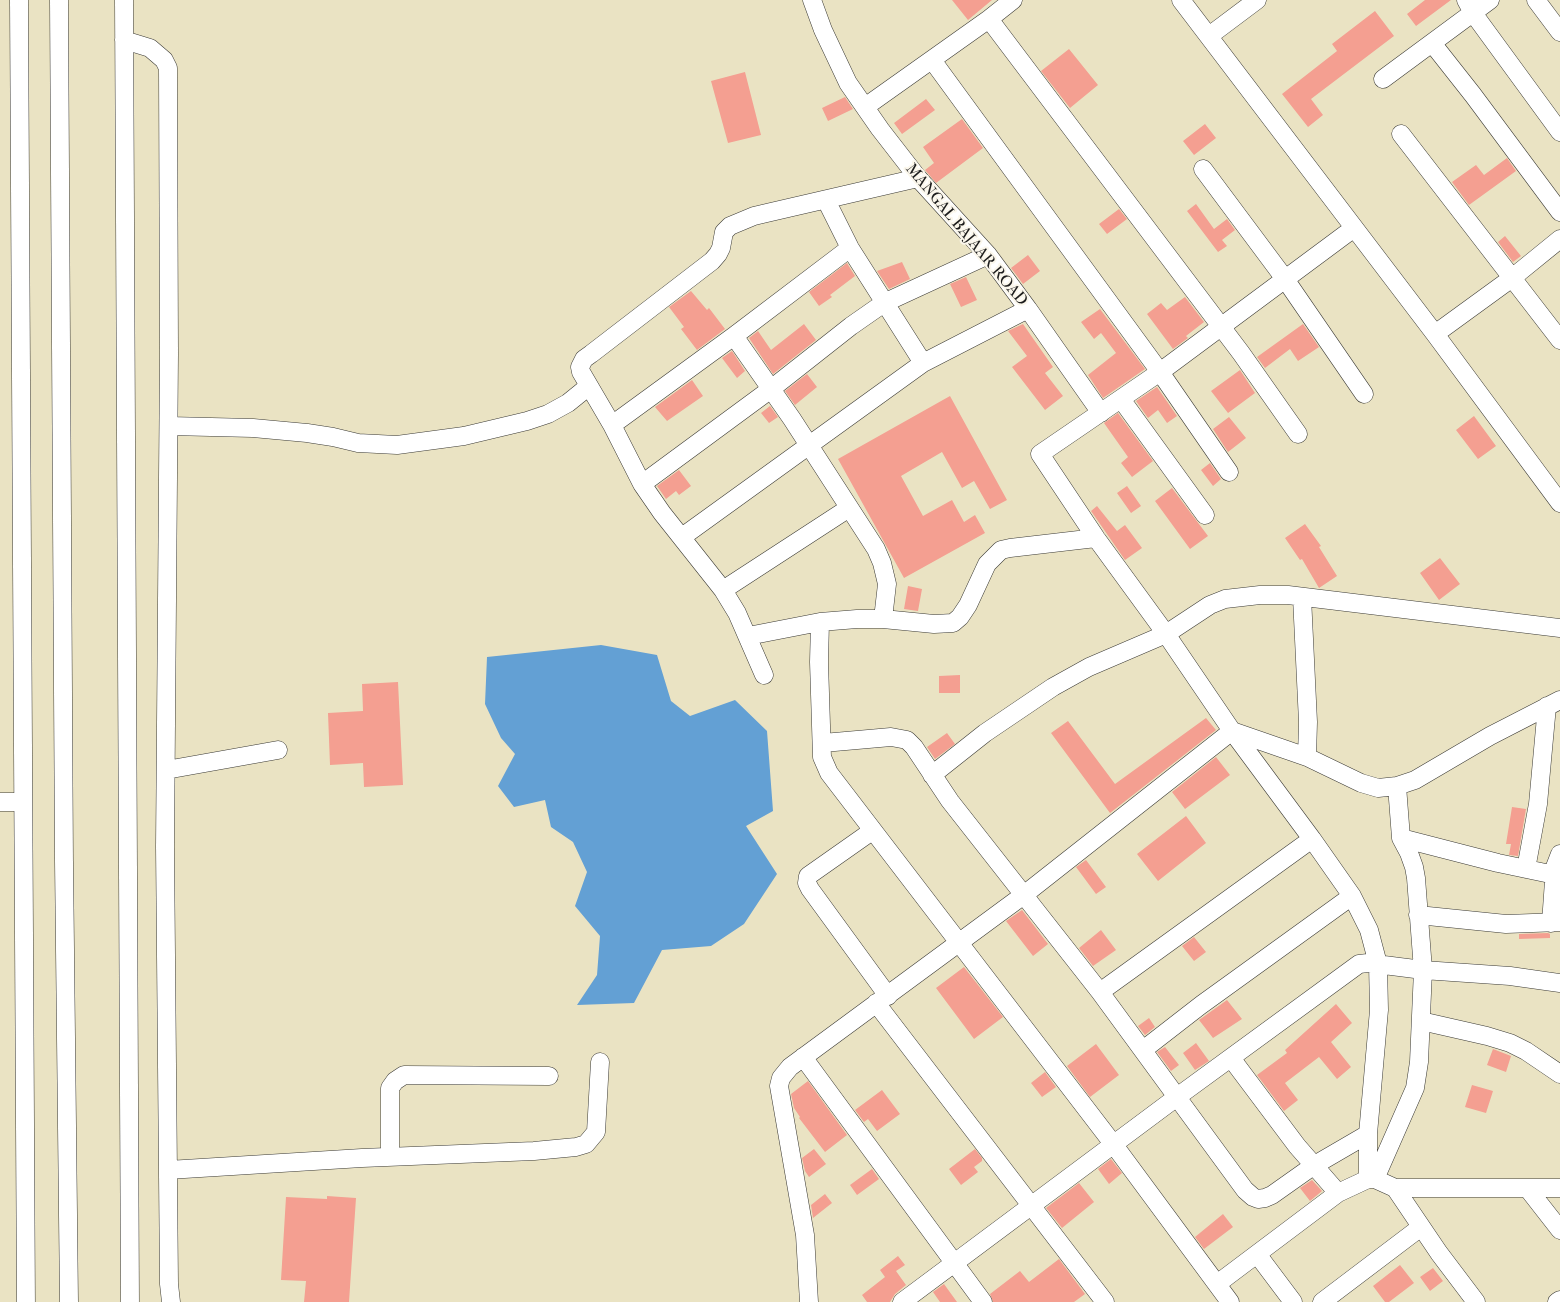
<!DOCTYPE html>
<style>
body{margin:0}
canvas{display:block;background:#eae3c3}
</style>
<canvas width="1560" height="1302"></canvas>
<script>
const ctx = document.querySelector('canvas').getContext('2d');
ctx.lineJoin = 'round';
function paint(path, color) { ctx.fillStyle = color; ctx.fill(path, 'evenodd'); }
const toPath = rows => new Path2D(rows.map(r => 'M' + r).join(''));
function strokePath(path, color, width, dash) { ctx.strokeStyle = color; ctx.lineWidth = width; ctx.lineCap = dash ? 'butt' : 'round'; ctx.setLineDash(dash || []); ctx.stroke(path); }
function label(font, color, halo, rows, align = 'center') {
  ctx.font = font + ' "IM FELL French Canon",serif'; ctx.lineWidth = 4; ctx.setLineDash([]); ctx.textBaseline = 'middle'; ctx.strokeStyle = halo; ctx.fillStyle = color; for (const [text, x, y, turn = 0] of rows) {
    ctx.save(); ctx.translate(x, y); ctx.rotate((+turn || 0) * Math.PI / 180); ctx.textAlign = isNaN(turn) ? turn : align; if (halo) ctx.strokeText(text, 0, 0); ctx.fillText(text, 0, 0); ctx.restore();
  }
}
paint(toPath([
 [601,645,657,655,671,701,690,716,735,700,767,731,773,811,746,826,777,874,744,924,711,946,662,950,634,1003,577,1005,597,975,600,936,575,906,587,872,573,842,551,827,545,800,514,807,498,786,515,754,501,738,485,704,487,657]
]), '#63a0d4');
paint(toPath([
 [952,0,992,0,968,20],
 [1425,0,1451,0,1416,26,1407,14],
 [1375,11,1394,36,1311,99,1323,115,1308,127,1282,94,1337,51,1332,44],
 [1069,49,1098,85,1070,108,1041,71],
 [745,72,761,135,728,143,711,81],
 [845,97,853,109,828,121,822,108],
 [926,99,935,110,902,134,894,123],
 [962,119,983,148,936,183,925,170,934,163,923,147],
 [1205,124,1216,138,1194,155,1183,141],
 [1507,158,1516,171,1469,205,1452,182,1476,165,1484,175],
 [1196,204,1214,229,1227,219,1235,230,1222,240,1227,246,1218,252,1187,211],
 [1119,209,1127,219,1107,234,1099,224],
 [1505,236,1521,256,1513,262,1498,242],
 [1028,255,1040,271,1023,284,1011,268],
 [902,262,910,279,889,289,877,271],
 [847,263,855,276,830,295,832,297,819,306,809,292],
 [966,277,977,300,961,307,950,284],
 [691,291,707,310,709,308,725,329,697,350,681,329,684,327,669,307],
 [1185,297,1204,322,1186,336,1188,338,1173,349,1147,314,1161,303,1167,310],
 [1100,309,1145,369,1103,398,1088,375,1116,353,1101,333,1094,339,1081,322],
 [804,324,816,340,773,374,749,338,758,331,771,350],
 [1023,324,1053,367,1045,373,1063,396,1045,410,1012,367,1027,356,1008,331],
 [1303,324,1319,347,1298,361,1290,349,1265,368,1257,357],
 [732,351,745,371,737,378,722,358],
 [1240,370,1255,393,1228,413,1211,391],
 [807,374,817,387,795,405,785,391],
 [692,380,703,396,667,421,655,407],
 [1157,387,1177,416,1167,423,1158,410,1148,418,1136,401],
 [950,396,1007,500,990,509,974,481,962,488,942,452,901,476,923,516,952,500,964,522,975,515,985,533,904,578,838,459],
 [770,406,778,417,769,423,761,413],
 [1118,413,1153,461,1132,477,1121,463,1128,457,1104,423],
 [1474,416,1496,446,1478,459,1456,430],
 [1229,417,1246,438,1228,452,1213,429],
 [1210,463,1221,479,1213,486,1201,470],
 [679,470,691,486,679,495,676,491,666,499,657,486],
 [1127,486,1141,506,1131,513,1117,493],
 [1172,488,1208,536,1190,549,1155,501],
 [1097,506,1117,531,1125,525,1142,548,1125,560,1091,511],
 [1305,524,1321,546,1319,547,1337,576,1319,588,1302,559,1300,560,1285,538],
 [1440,558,1460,584,1439,600,1420,573],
 [908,586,922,589,918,611,904,609],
 [960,675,960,693,939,693,939,676],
 [398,682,403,785,364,787,363,763,330,765,328,713,363,711,362,684],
 [1206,718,1216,730,1110,813,1051,733,1068,721,1115,784],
 [947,733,955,744,935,759,927,747],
 [1216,757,1230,775,1185,809,1172,792],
 [1512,807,1526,809,1518,856,1509,855,1511,844,1506,844],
 [1186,816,1206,843,1158,881,1137,854],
 [1086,860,1106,887,1096,894,1076,867],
 [1022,910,1048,944,1033,956,1006,921],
 [1101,930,1116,950,1093,966,1079,948],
 [1519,934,1548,933,1550,934,1550,938,1519,939],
 [1194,937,1206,952,1194,961,1182,946],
 [964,967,1003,1017,974,1039,936,988],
 [1227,1000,1242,1019,1213,1038,1199,1020],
 [1336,1004,1352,1023,1331,1042,1351,1067,1337,1079,1319,1057,1285,1083,1298,1100,1284,1111,1257,1075,1287,1053,1285,1050],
 [1149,1018,1155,1027,1145,1035,1138,1026],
 [1196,1043,1209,1061,1195,1070,1183,1053],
 [1096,1044,1119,1075,1090,1097,1067,1066],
 [1165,1047,1179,1065,1171,1071,1157,1052],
 [1493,1049,1511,1056,1506,1072,1487,1065],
 [1045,1072,1056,1087,1042,1097,1031,1083],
 [808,1081,847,1135,825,1152,799,1118,800,1117,794,1108,791,1094],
 [1472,1085,1493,1091,1486,1113,1465,1107],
 [882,1090,900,1114,877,1131,868,1119,864,1122,855,1110],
 [814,1149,826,1164,809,1177,805,1171,802,1158],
 [975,1149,982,1158,982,1161,974,1167,978,1172,961,1185,949,1169],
 [1111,1159,1122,1173,1109,1184,1098,1169],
 [872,1169,879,1179,857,1195,850,1185],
 [1312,1180,1322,1191,1310,1201,1300,1188],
 [1079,1183,1094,1202,1062,1228,1046,1208],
 [825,1194,832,1203,813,1218,811,1205],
 [327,1196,356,1198,349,1302,304,1302,306,1281,281,1280,286,1197,327,1199],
 [1223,1214,1233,1227,1204,1249,1195,1237],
 [898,1256,905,1265,896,1271,906,1285,895,1294,890,1302,867,1302,862,1295,885,1277,880,1270],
 [1059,1259,1085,1294,1074,1302,993,1302,990,1294,1020,1271,1029,1282],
 [1400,1265,1414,1283,1389,1302,1385,1302,1373,1286],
 [1433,1268,1443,1281,1430,1291,1420,1277],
 [944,1284,957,1302,940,1302,933,1292]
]), '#f49f91');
const minor = toPath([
 [19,0,26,1302],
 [59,0,64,861,69,1302],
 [124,0,130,1302],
 [812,0,823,30,848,83,880,129,918,178,988,255,1028,309,1101,413],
 [1181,0,1435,334,1560,503],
 [1466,0,1473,13,1560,132],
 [1536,0,1560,32],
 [989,19,1241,353,1298,434],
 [1209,36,1257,0],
 [124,40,150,48,164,60,168,68,169,354,165,846,169,1284,171,1302],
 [1432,43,1473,95,1560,212],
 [932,60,1160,372,1229,472],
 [1383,79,1490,0],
 [865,107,989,19,1013,0],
 [1401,134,1560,340],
 [1203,169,1285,279,1364,394],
 [826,200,850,248,923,363],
 [1354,228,1160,372,1040,454,1096,538,1166,634,1232,731,1312,839,1352,896,1369,930,1378,964,1379,1010,1368,1134,1368,1179],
 [1435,334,1512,278,1560,239],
 [734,336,792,419,876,549,882,563,887,584,883,619],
 [1121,399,1205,515],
 [612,425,734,336,850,248],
 [169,426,253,428,307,433,333,437,358,443,397,445,464,436,527,421,548,414,568,403,589,386],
 [642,484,771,389,851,326,884,303,988,255],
 [682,537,923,363,1028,309],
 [723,590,849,508],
 [1302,597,1308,722,1307,757],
 [820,622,819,662,822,757,829,773,1114,1145,1230,1302],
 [748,636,820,622,857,619,883,619,934,624,953,623,960,617,968,605,987,564,1001,550,1010,548,1096,538],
 [764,675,737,613,723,590,662,513,642,484,612,425,581,372,580,367,584,359,591,354,712,261,718,254,721,248,724,232,730,226,754,216,771,212,918,178],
 [823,743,891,737,907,740,914,747,950,801,1100,992,1245,1190,1253,1197,1258,1199,1265,1198,1272,1195,1313,1166,1368,1134],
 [166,770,278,750],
 [932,775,985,733,1053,687,1089,667,1166,634,1210,605,1225,599,1260,595,1288,595,1560,628],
 [0,802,23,802],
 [872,831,808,876,807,883,810,889,888,996],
 [1401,838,1498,863,1555,875],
 [1526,869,1538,804,1547,706],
 [1418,915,1506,924,1560,922],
 [1551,923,1555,867,1560,854],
 [1100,992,1312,839],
 [876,1003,1105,1302],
 [1421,1021,1487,1036,1510,1043,1526,1051,1560,1074],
 [1143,1050,1201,1005,1352,896],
 [803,1057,983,1302],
 [1231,1058,1297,1146,1338,1193],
 [390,1157,390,1088,395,1081,404,1075,549,1076],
 [168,1170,362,1158,534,1151,576,1147,586,1144,596,1132,600,1062],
 [1375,1179,1415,1088,1419,1062,1423,970,1416,878,1414,867,1409,853,1401,838,1397,786],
 [1395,1188,1439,1253,1476,1302],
 [1528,1189,1560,1230],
 [1257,1254,1293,1302],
 [1217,1284,1338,1193,1368,1179,1375,1179,1395,1188,1560,1188],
 [809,1302,805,1235,779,1086,781,1078,790,1067,1025,894,1232,731,1307,757,1361,783,1378,788,1397,786,1415,780,1490,736,1560,700],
 [902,1302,1177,1097,1359,964,1368,963,1423,970,1510,976,1560,983],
 [1322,1302,1421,1227],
 [1557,1302,1560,1300]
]);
strokePath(minor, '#3b3a35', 19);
strokePath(minor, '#fff', 18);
label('16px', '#1c1c1c', '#fbf7ec', [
 ["MANGAL BAJAAR ROAD",966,235,50]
]);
</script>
